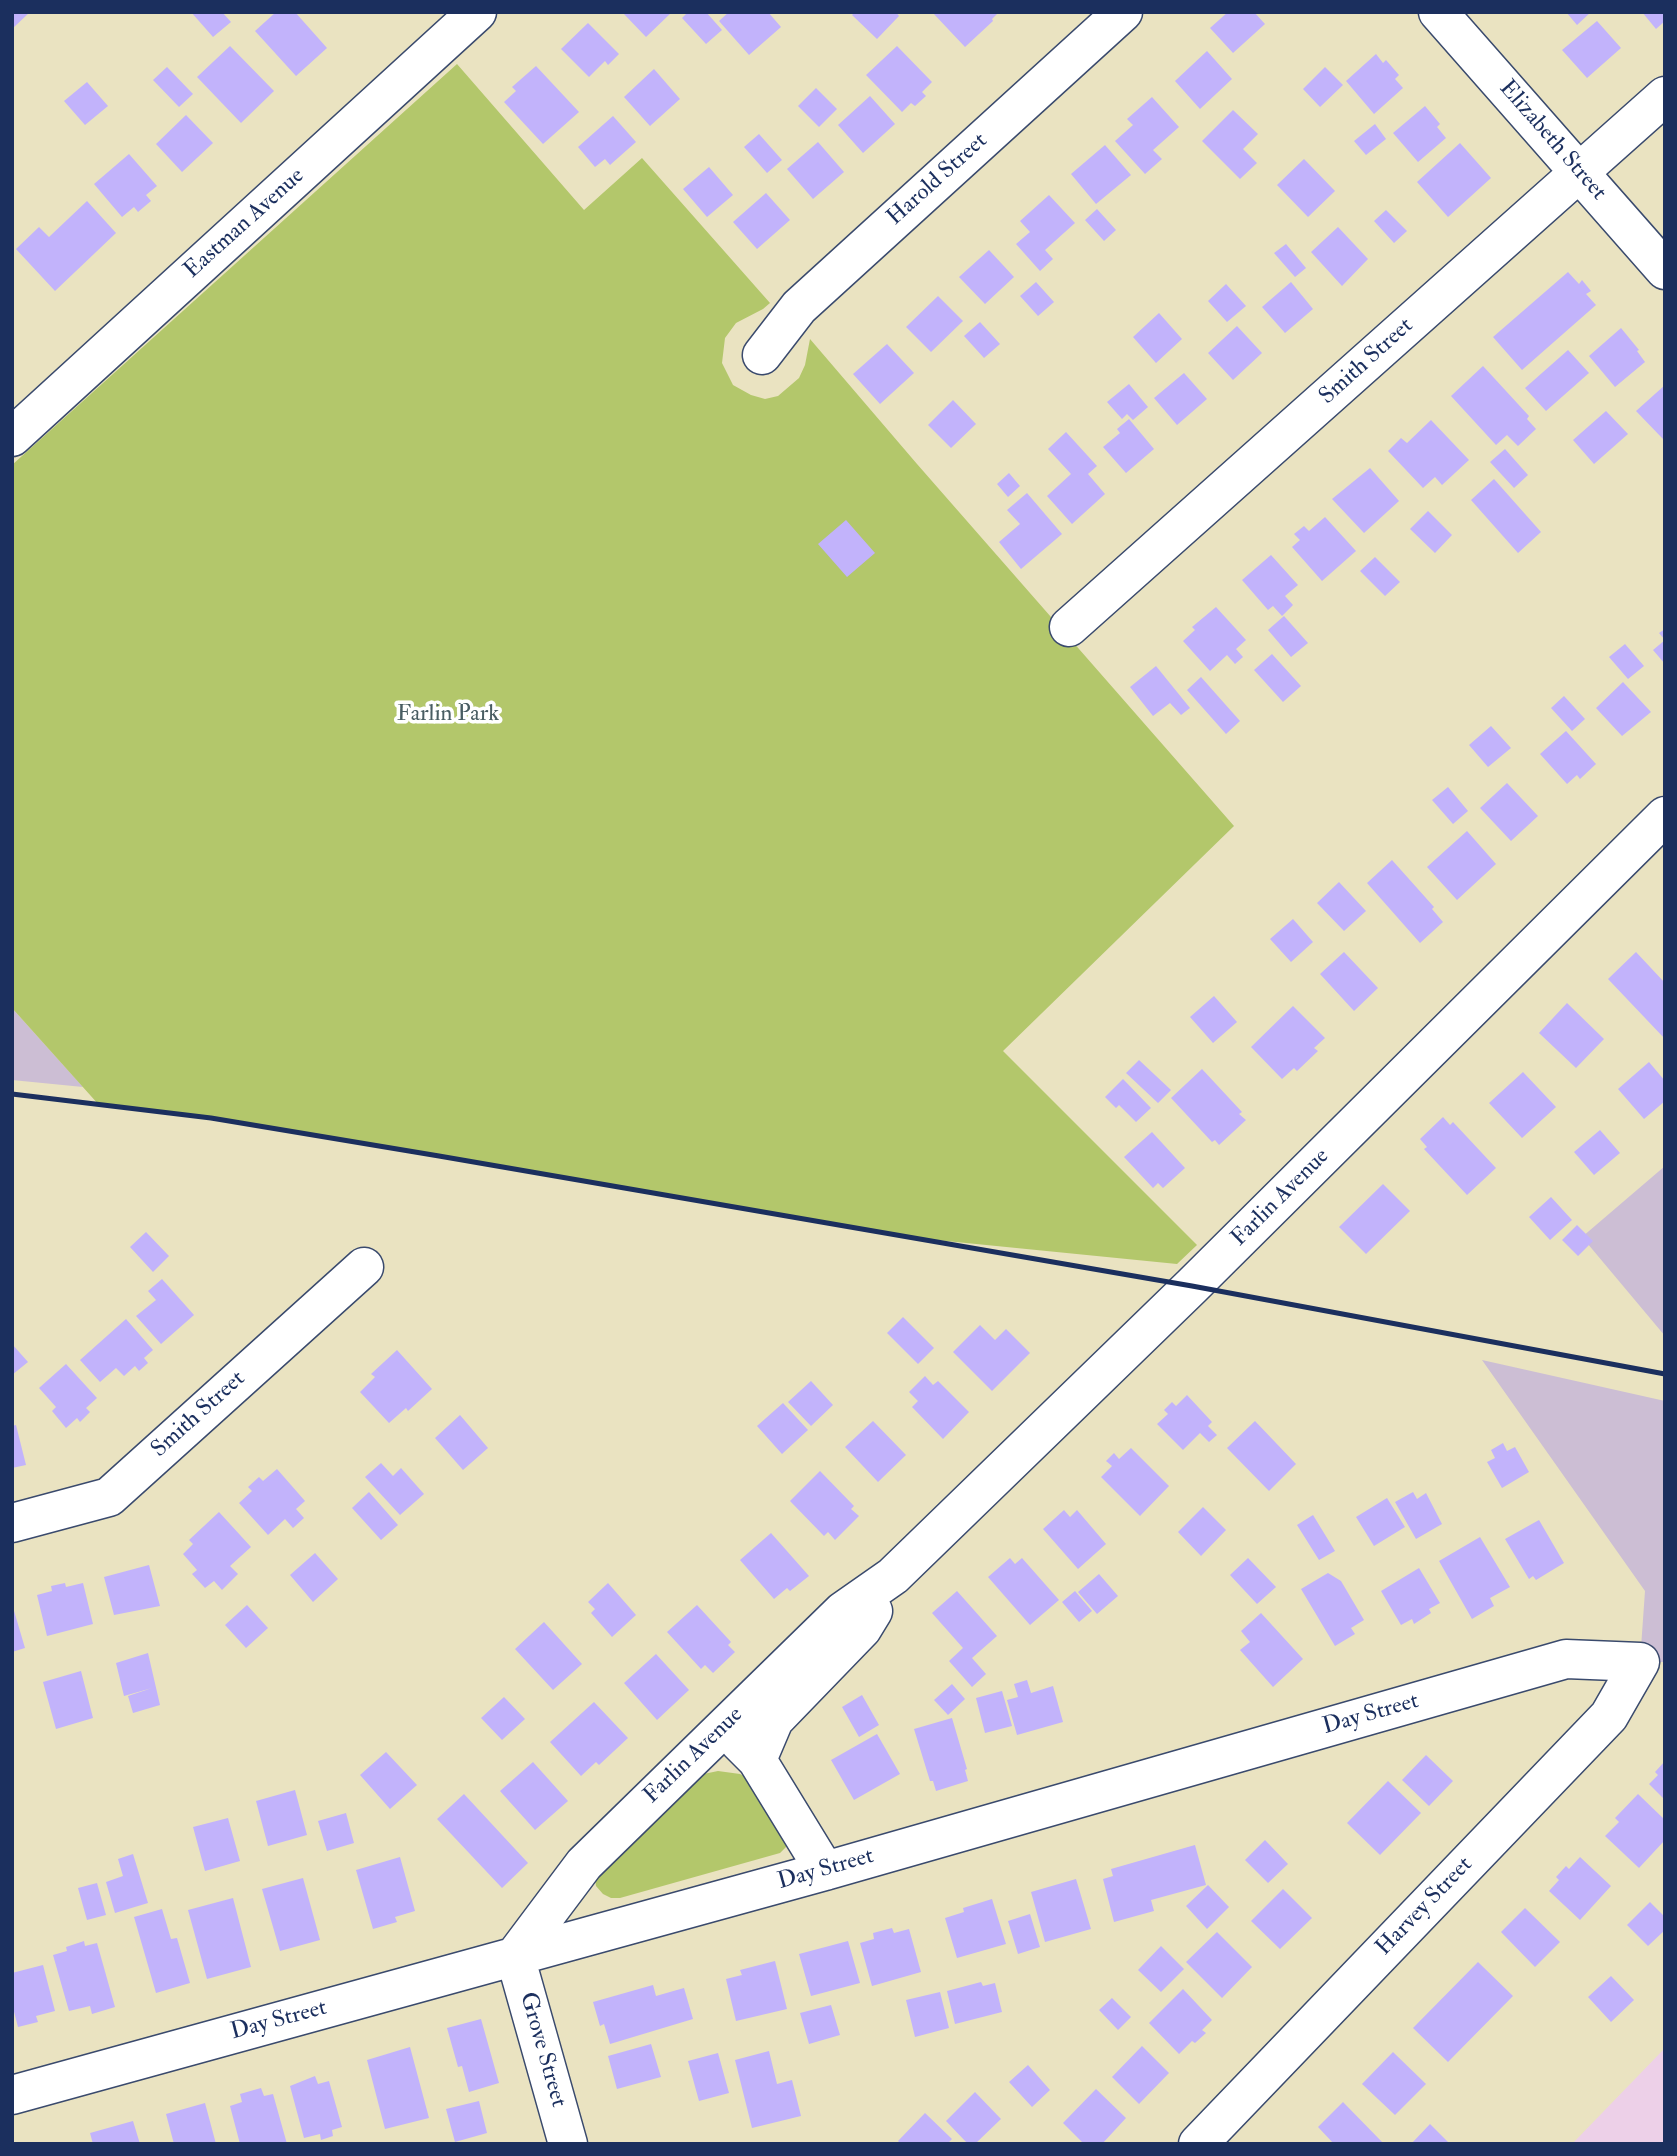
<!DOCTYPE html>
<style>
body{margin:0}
#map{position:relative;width:1677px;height:2156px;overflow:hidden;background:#eae3c1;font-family:"IM FELL Double Pica",serif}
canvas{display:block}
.frame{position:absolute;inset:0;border:14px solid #1b2f5e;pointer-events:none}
</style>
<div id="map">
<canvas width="1677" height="2156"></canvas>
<div class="frame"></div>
</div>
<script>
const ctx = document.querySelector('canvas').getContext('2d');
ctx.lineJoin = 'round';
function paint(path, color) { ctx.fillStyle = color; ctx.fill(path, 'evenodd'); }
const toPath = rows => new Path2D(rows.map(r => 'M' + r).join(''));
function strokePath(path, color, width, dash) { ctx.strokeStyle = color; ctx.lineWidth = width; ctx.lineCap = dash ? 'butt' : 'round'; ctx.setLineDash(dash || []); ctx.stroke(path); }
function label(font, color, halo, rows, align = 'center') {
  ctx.font = font + ' "IM FELL Double Pica",serif'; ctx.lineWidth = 7; ctx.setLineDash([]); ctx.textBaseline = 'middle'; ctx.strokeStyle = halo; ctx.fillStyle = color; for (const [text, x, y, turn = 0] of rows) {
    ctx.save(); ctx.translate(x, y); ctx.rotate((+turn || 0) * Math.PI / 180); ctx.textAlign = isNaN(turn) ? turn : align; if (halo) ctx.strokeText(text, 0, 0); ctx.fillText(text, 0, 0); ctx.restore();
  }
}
paint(toPath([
 [1665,2048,1665,2144,1572,2144]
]), '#edd0e8');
paint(toPath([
 [12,1008,83,1087,12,1080],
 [1665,1166,1665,1336,1582,1237],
 [1482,1360,1665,1401,1665,1662,1640,1662,1645,1591]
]), '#ccbed4');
paint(toPath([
 [457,64,584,210,642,158,770,303,763,309,736,323,725,338,722,363,733,385,751,395,765,399,778,396,799,378,805,365,810,339,917,464,1234,826,1003,1051,1197,1245,1177,1264,916,1238,211,1118,99,1105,12,1008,12,465],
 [718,1771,740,1774,748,1778,789,1839,786,1847,780,1853,620,1898,611,1898,603,1894,596,1886,595,1878,694,1776]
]), '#b3c76b');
paint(toPath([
 [12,12,30,12,12,29],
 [191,12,222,12,231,22,213,37],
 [276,12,295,12,327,48,296,76,255,31],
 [622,12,672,12,646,37],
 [688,12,706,12,722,30,706,44,682,18],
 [729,12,768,12,781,27,749,55,719,21],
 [855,12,896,12,899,16,877,39,852,15],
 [932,12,999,12,992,19,993,21,965,47],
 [1228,12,1254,12,1265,24,1233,53,1210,28],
 [1566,12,1591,12,1577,25],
 [1642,12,1665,12,1665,21,1656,29],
 [1597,21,1621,48,1587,78,1562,50],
 [588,23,619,54,608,65,605,61,589,77,561,49],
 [230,46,274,91,241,123,197,77],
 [897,46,932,82,922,92,926,96,915,106,911,103,902,112,866,75],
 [1207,51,1232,79,1200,109,1175,81],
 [1376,54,1383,63,1386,60,1399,75,1395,79,1403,88,1374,114,1346,81],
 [536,66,579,112,543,144,504,102,516,91,512,87],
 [167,67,193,94,179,107,153,80],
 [1325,67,1343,85,1320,107,1303,89],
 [654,69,680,99,650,126,624,97],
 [87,82,108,106,85,125,64,101],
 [816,88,837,109,819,127,798,106],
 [870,96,895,124,863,153,838,125],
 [1152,97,1179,127,1153,150,1162,159,1145,174,1115,141,1133,125,1127,119],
 [1425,106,1440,124,1437,127,1446,138,1418,162,1393,133],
 [1233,110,1258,134,1243,149,1257,163,1240,179,1202,141],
 [186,115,213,143,182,172,156,144],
 [613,116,636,142,610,165,605,159,595,167,578,147],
 [1375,124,1386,139,1366,155,1354,141],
 [759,134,782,160,767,173,744,147],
 [818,142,844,172,813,199,787,169],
 [1460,143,1491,178,1448,217,1417,182],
 [1105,145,1131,175,1096,204,1071,174],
 [129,154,157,186,146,195,151,201,138,212,134,207,122,217,94,184],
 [1304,159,1335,191,1308,217,1277,185],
 [709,167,733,195,707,217,683,189],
 [766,193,790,220,757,249,733,222],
 [1049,195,1075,223,1045,250,1053,259,1040,271,1016,244,1030,232,1020,221],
 [87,201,116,233,55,291,16,249,39,227,49,237],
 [1097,209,1116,230,1104,241,1085,220],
 [1386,210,1407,231,1394,243,1374,221],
 [1338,227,1368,259,1342,286,1311,252],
 [1286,244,1306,268,1295,277,1274,253],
 [989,250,1014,277,985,304,959,277],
 [1568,272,1579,284,1582,280,1591,291,1586,294,1596,305,1522,370,1493,337],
 [1036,282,1054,302,1038,316,1020,296],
 [1291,282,1313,309,1285,333,1262,307],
 [1226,284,1246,306,1227,322,1208,301],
 [938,296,963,321,931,352,906,327],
 [1159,313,1182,339,1156,363,1133,337],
 [980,322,1000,344,984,358,964,336],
 [1237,326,1262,353,1233,380,1208,353],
 [1621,328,1639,350,1637,351,1645,362,1615,387,1589,356],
 [887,344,914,373,880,404,853,374],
 [1568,350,1589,373,1546,411,1525,388],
 [1483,366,1529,416,1527,419,1536,429,1518,446,1507,435,1496,445,1451,396],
 [1184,373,1207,399,1177,425,1154,398],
 [1129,384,1148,407,1133,420,1127,414,1122,419,1107,402],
 [1665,385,1665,438,1663,439,1636,411],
 [953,400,976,424,951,448,928,425],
 [1606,411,1628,434,1594,464,1573,440],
 [1129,419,1154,449,1126,473,1103,447,1120,433,1117,429],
 [1431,420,1469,460,1442,485,1435,477,1423,488,1388,451,1401,438,1407,443],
 [1066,432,1097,466,1088,474,1105,494,1072,524,1047,496,1071,474,1048,449],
 [1505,449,1528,475,1514,488,1490,462],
 [1370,468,1399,501,1364,533,1332,499],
 [1009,473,1020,486,1008,497,997,484],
 [1494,479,1541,532,1518,553,1471,500],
 [1027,493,1062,534,1021,569,999,542,1020,524,1007,510],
 [1428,511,1452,535,1435,553,1410,529],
 [1325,517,1356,551,1322,581,1292,547,1300,540,1294,534,1304,526,1309,531],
 [846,520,875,553,847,577,818,544],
 [1271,555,1298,585,1285,596,1293,605,1282,616,1273,606,1268,610,1242,580],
 [1375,557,1400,582,1385,596,1360,571],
 [1216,607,1246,640,1236,649,1243,657,1235,664,1227,655,1210,671,1183,641,1195,630,1192,627],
 [1284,616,1308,643,1291,657,1268,630],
 [1665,629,1665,664,1653,650,1665,640,1659,633],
 [1625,644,1644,666,1628,679,1609,657],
 [1272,654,1301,686,1283,702,1254,670],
 [1156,666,1190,708,1181,715,1170,703,1153,716,1130,687],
 [1201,677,1240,721,1226,734,1187,690],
 [1623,682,1651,712,1622,736,1596,708],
 [1564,696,1585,719,1572,731,1551,708],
 [1491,726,1511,748,1488,767,1469,745],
 [1566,731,1596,764,1580,779,1577,775,1567,784,1540,754],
 [1507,783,1538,816,1511,841,1480,808],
 [1448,787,1468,811,1453,824,1432,800],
 [1467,831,1496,864,1457,900,1427,867],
 [1392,860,1434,907,1432,909,1443,922,1420,943,1367,883],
 [1339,882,1366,911,1344,931,1317,903],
 [1293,919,1313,942,1291,962,1270,939],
 [1344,952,1378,988,1354,1011,1320,974],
 [1636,952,1665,983,1665,1039,1608,979],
 [1214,996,1237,1022,1213,1043,1190,1017],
 [1567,1003,1604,1039,1576,1068,1539,1033],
 [1293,1006,1325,1038,1314,1048,1318,1051,1297,1071,1294,1068,1282,1079,1251,1047],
 [1139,1060,1171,1090,1158,1103,1126,1073],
 [1649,1062,1665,1081,1665,1101,1644,1119,1618,1089],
 [1202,1069,1242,1112,1239,1114,1246,1120,1219,1145,1215,1140,1212,1142,1171,1098],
 [1523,1072,1556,1107,1522,1138,1489,1103],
 [1123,1079,1151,1108,1136,1122,1119,1105,1116,1108,1105,1097],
 [1443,1117,1450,1125,1453,1122,1496,1168,1467,1195,1424,1149,1427,1147,1420,1139],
 [1600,1130,1620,1153,1594,1175,1574,1152],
 [1152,1132,1185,1168,1163,1188,1158,1183,1153,1188,1124,1157],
 [1383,1184,1410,1211,1366,1254,1339,1227],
 [1551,1197,1572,1220,1550,1240,1529,1217],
 [1577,1225,1593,1241,1578,1256,1562,1240],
 [146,1232,169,1256,153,1272,130,1247],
 [162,1279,194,1315,161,1344,136,1316,156,1300,148,1291],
 [903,1317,934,1348,918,1364,887,1333],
 [126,1319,153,1350,144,1358,148,1363,139,1371,135,1366,124,1376,116,1368,100,1382,80,1360],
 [980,1325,995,1340,1006,1329,1030,1353,992,1391,953,1352],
 [12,1344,28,1362,12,1375],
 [397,1350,432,1389,408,1411,406,1408,389,1423,360,1392,375,1377,371,1374],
 [66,1364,97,1398,86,1408,90,1412,80,1422,77,1418,66,1428,52,1411,56,1407,39,1388],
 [925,1376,933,1385,938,1381,969,1412,943,1439,912,1407,918,1401,909,1392],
 [811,1381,833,1405,811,1426,788,1402],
 [1187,1395,1212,1422,1208,1426,1217,1435,1209,1442,1200,1433,1183,1450,1157,1424,1168,1414,1164,1410,1172,1402,1176,1406],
 [783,1403,808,1430,782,1454,757,1426],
 [460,1415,488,1448,463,1470,435,1438],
 [873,1421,906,1455,878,1482,845,1447],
 [1255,1421,1296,1464,1269,1491,1227,1448],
 [16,1425,26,1465,12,1468,12,1426],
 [1503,1443,1507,1451,1515,1447,1529,1472,1502,1488,1487,1462,1495,1458,1491,1450],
 [1131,1448,1169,1486,1140,1516,1101,1477,1112,1466,1106,1461,1114,1453,1119,1459],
 [381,1463,393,1476,401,1468,424,1494,400,1515,365,1477],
 [277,1469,305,1501,296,1509,304,1518,293,1528,285,1519,268,1535,239,1503,252,1491,248,1487,259,1477,263,1481],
 [820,1471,854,1506,851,1509,859,1516,835,1540,828,1532,824,1536,790,1501],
 [369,1492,398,1525,381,1540,352,1508],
 [1413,1492,1417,1499,1426,1493,1442,1524,1416,1539,1395,1502],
 [1387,1498,1405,1527,1374,1546,1356,1517],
 [1203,1507,1226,1530,1201,1556,1178,1532],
 [1064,1510,1070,1517,1077,1510,1106,1544,1078,1569,1043,1529],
 [219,1512,251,1547,230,1566,238,1574,222,1590,214,1581,205,1588,192,1574,197,1570,183,1554,193,1544,189,1540],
 [1313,1515,1335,1551,1319,1560,1297,1525],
 [1539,1520,1564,1563,1536,1580,1533,1576,1529,1579,1505,1539],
 [771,1533,809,1576,790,1591,787,1588,774,1599,740,1560],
 [1480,1537,1510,1587,1490,1598,1494,1606,1472,1619,1439,1561],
 [315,1553,338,1579,313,1602,290,1575],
 [1010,1558,1015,1564,1022,1558,1059,1600,1030,1625,988,1577],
 [1248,1558,1276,1587,1257,1604,1230,1575],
 [149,1565,160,1606,114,1615,104,1577],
 [1419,1568,1440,1603,1429,1609,1431,1613,1414,1624,1412,1619,1401,1625,1381,1591],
 [1328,1573,1341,1581,1364,1620,1351,1628,1355,1634,1335,1646,1301,1589],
 [1099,1574,1118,1596,1097,1614,1078,1592],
 [65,1583,66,1587,83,1583,93,1624,47,1636,37,1595,52,1591,51,1586],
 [608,1583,636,1615,612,1637,591,1613,595,1609,588,1602],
 [957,1591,997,1636,972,1658,986,1674,972,1687,949,1661,963,1648,932,1613],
 [1075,1591,1092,1611,1079,1622,1062,1602],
 [12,1604,25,1648,12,1652],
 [247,1605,268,1628,246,1648,225,1625],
 [697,1605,731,1642,728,1645,735,1652,713,1673,705,1665,701,1669,667,1632],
 [1261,1613,1303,1659,1273,1687,1240,1650,1250,1642,1241,1631],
 [544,1622,582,1664,553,1690,515,1649],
 [148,1653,160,1705,133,1713,128,1696,152,1688,124,1696,116,1663],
 [656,1654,689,1690,657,1720,624,1683],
 [81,1671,93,1718,56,1729,43,1682],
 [1027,1680,1031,1693,1053,1686,1063,1722,1017,1735,1007,1700,1018,1697,1014,1684],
 [952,1684,965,1699,948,1715,934,1700],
 [1002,1691,1012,1726,985,1733,976,1698],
 [862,1695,879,1725,859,1737,842,1707],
 [504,1697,525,1719,502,1740,481,1718],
 [594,1702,628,1738,599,1765,596,1762,581,1776,550,1742],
 [952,1718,967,1769,965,1770,968,1781,936,1791,933,1781,930,1781,914,1729],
 [877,1734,900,1774,854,1800,831,1760],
 [386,1752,417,1785,390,1809,360,1775],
 [1426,1755,1453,1781,1429,1806,1402,1780],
 [1665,1761,1665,1800,1649,1784,1658,1775,1655,1772],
 [533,1762,568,1801,535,1830,500,1791],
 [1388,1781,1421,1813,1380,1855,1347,1823],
 [295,1790,307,1835,268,1846,256,1801],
 [464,1794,528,1863,502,1888,437,1819],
 [1638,1794,1665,1820,1665,1840,1639,1868,1605,1836,1619,1822,1615,1818],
 [346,1813,354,1843,327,1851,318,1821],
 [228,1818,240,1861,205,1871,193,1827],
 [1265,1840,1288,1864,1268,1883,1245,1860],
 [1195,1845,1206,1885,1151,1900,1154,1911,1114,1922,1103,1879,1113,1876,1111,1869],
 [133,1854,148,1903,115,1913,106,1882,123,1876,118,1859],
 [400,1857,415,1911,395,1917,397,1922,373,1929,356,1870],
 [1580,1857,1611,1886,1580,1920,1549,1891,1559,1880,1556,1877,1566,1866,1569,1869],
 [303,1878,320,1940,280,1951,262,1889],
 [1076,1879,1091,1929,1045,1942,1031,1892],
 [97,1883,106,1915,87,1920,78,1888],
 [1208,1885,1229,1907,1207,1929,1186,1906],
 [1283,1889,1312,1918,1280,1949,1251,1921],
 [233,1898,251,1967,207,1979,188,1910],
 [992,1899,1006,1944,957,1958,945,1918,964,1912,963,1908],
 [1650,1902,1665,1917,1665,1930,1648,1946,1627,1925],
 [1525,1908,1560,1942,1535,1967,1501,1932],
 [162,1909,171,1939,177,1938,190,1983,156,1993,134,1917],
 [1030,1914,1040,1947,1018,1954,1008,1921],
 [892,1928,894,1933,909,1929,921,1972,872,1986,860,1943,874,1939,873,1933],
 [1217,1932,1252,1967,1222,1998,1186,1962],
 [84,1941,85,1946,97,1943,115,2007,92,2014,90,2006,69,2011,53,1955,67,1951,66,1947],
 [848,1941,860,1983,811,1996,799,1954],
 [1161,1946,1184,1969,1161,1992,1138,1970],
 [775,1961,787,2009,736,2021,726,1979,742,1975,740,1970],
 [1478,1962,1513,1996,1448,2062,1413,2028],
 [43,1965,55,2011,36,2016,38,2022,18,2027,12,2004,12,1973],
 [1611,1976,1634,2000,1611,2022,1588,1997],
 [981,1982,983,1986,995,1983,1002,2012,955,2024,947,1991],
 [653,1985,656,1996,684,1988,693,2019,610,2044,604,2024,600,2026,593,2002],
 [1183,1989,1212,2020,1202,2030,1206,2033,1195,2043,1192,2041,1179,2054,1149,2023],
 [940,1992,949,2028,915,2037,906,2000],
 [1112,1998,1131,2017,1118,2030,1099,2010],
 [831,2005,840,2035,809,2044,800,2013],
 [481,2019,499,2083,469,2092,462,2066,458,2067,447,2028],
 [651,2044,661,2077,617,2089,608,2056],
 [1142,2046,1169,2073,1139,2104,1112,2077],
 [410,2047,429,2118,385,2129,367,2060],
 [769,2051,777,2084,792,2080,801,2116,752,2128,735,2060],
 [1393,2052,1426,2084,1395,2115,1362,2084],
 [718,2053,729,2093,699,2101,688,2061],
 [1028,2065,1050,2090,1032,2107,1009,2082],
 [315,2076,318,2084,329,2081,342,2127,332,2130,333,2136,321,2140,320,2134,304,2138,290,2086],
 [261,2088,264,2096,273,2094,287,2144,240,2144,230,2106,242,2102,240,2094],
 [1096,2089,1126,2118,1102,2144,1084,2144,1063,2123],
 [975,2092,1001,2119,975,2144,968,2144,946,2121],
 [479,2101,487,2133,455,2142,446,2109],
 [1343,2102,1384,2144,1334,2144,1318,2127],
 [205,2103,216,2144,174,2144,166,2114],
 [925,2113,952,2139,947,2144,901,2144,898,2141],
 [133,2121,140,2144,93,2144,90,2133],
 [1430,2124,1450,2144,1411,2144]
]), '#c2b3fb');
const minor = toPath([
 [1438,12,1665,270],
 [762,355,799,307,1123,12],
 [12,437,477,12],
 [1069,627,1665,96],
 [12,1523,109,1497,364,1267],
 [739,1742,757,1760,825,1871],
 [757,1760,774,1720,862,1629,873,1611],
 [12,2095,825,1871,1566,1659,1640,1662,1609,1716,1198,2144],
 [568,2144,515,1956,584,1864,843,1611,893,1576,1192,1286,1665,816]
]);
strokePath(minor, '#3a4a6d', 41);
strokePath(minor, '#fff', 38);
strokePath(toPath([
 [12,1094,211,1118,439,1156,1192,1286,1665,1374]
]), '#1b2f5e', 5);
label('23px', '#1b2f5e', '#fff', [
 ["Elizabeth Street",1552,141,49],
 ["Harold Street",938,180,-42],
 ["Eastman Avenue",245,224,-42],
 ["Smith Street",1367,362,-42],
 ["Farlin Avenue",1281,1198,-45],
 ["Smith Street",199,1415,-42],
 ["Day Street",1371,1715,-16],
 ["Farlin Avenue",694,1756,-44],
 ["Day Street",826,1870,-16],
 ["Harvey Street",1425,1907,-46],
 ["Day Street",279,2021,-15],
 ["Grove Street",542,2050,74]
]);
label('23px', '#495d62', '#fff', [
 ["Farlin Park",448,715]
]);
</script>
